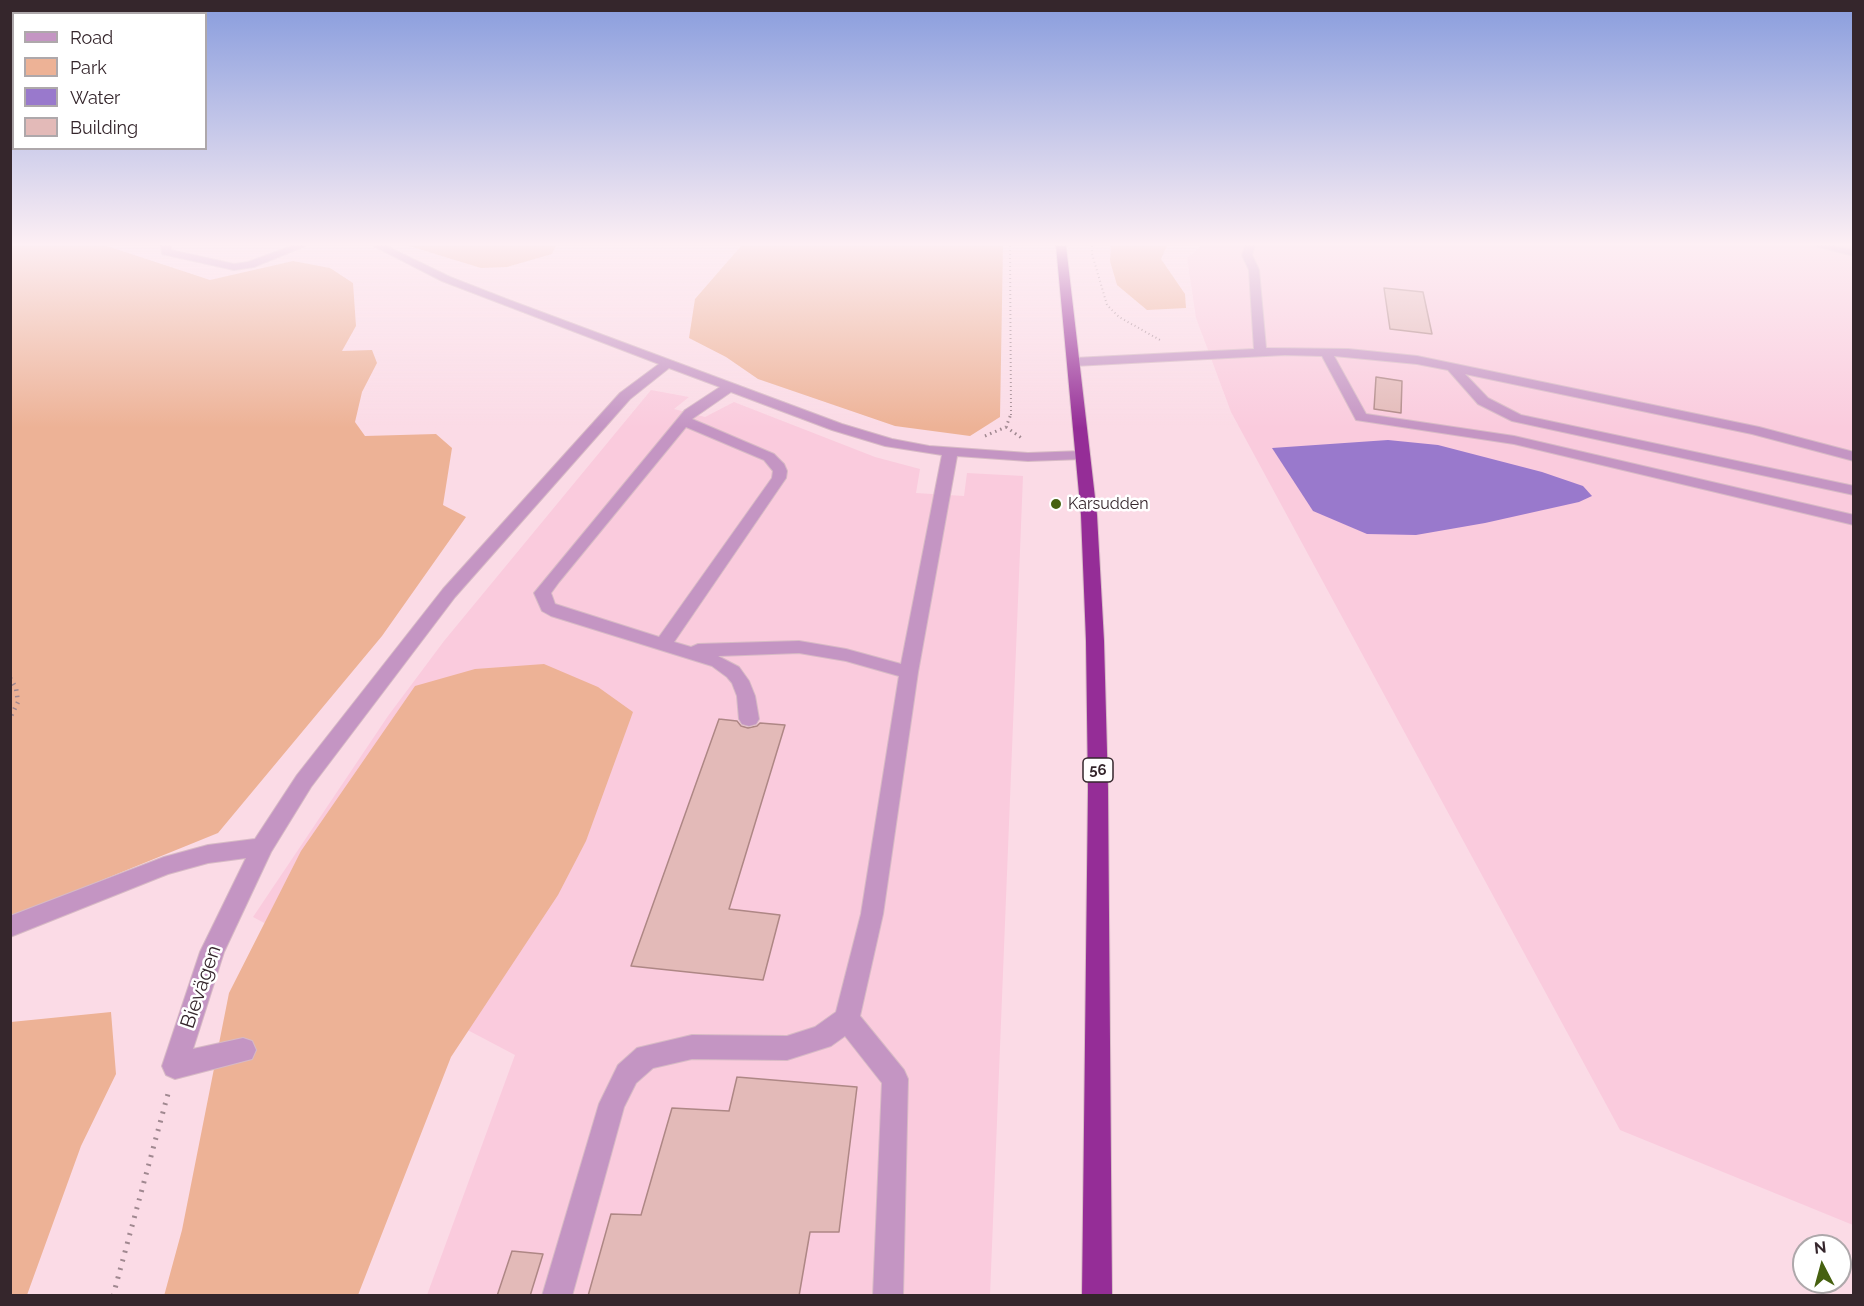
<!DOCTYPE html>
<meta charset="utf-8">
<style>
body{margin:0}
#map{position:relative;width:1864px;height:1306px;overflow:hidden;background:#fbdbe6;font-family:Raleway,sans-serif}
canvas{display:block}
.frame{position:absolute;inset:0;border:12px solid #35262c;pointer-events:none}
.legend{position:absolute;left:12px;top:12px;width:195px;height:138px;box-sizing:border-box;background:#fff;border:2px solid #aea8ab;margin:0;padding:8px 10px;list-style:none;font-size:18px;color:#35262c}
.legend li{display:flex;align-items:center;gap:12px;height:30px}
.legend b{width:30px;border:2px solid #aea8ab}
.north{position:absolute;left:1792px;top:1234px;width:60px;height:60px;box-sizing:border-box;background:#fff;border:2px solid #aea8ab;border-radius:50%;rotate:354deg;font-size:16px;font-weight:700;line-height:24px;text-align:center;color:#35262c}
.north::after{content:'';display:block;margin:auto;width:21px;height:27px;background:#466110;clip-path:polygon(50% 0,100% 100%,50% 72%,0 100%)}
</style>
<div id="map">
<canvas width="1864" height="1306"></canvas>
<div class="frame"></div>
<ul class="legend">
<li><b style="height:8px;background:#c495c3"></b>Road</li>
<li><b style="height:16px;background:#edb296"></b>Park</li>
<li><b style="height:16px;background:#9979cc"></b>Water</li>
<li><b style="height:16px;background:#e3bab8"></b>Building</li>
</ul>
<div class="north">N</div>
</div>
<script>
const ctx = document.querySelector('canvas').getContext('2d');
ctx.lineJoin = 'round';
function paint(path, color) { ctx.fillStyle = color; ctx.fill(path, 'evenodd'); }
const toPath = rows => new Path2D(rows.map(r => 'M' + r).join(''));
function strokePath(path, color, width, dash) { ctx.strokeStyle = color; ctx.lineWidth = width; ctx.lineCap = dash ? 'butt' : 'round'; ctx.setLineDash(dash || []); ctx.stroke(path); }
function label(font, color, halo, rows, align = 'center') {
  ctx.font = font + ' Raleway,sans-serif'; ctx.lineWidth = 5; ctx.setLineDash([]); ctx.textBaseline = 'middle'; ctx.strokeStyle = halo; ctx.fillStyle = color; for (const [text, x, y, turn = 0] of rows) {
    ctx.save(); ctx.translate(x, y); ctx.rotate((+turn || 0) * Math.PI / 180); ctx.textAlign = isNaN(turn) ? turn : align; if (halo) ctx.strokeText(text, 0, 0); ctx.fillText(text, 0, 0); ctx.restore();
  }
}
paint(toPath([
 [1201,246,1853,246,1853,1225,1620,1130,1231,412,1196,318,1187,258],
 [651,390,689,397,674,409,705,417,734,402,875,457,920,469,916,493,964,496,967,473,1023,476,990,1295,427,1295,515,1055,253,917,388,716,444,641]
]), '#facbdd');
paint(toPath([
 [11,246,107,246,210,280,293,261,330,268,353,283,356,326,342,351,372,350,377,363,362,392,355,422,365,436,436,434,452,448,443,505,466,517,382,636,218,833,11,917],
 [409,246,556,246,552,254,507,267,481,268],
 [741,246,1003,246,1000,417,970,436,895,426,758,379,726,357,689,338,695,299],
 [1111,246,1167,246,1161,259,1185,294,1186,308,1147,310,1117,285,1110,261],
 [544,664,598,687,633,712,586,841,558,895,451,1057,358,1295,164,1296,182,1230,229,993,301,851,415,686,475,669],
 [111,1012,116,1074,81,1146,27,1295,11,1295,11,1022]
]), '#edb296');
paint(toPath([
 [1388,440,1438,445,1542,472,1583,486,1592,496,1579,502,1485,523,1416,535,1367,534,1313,511,1272,448]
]), '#9979cc');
const building = toPath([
 [1384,288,1423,292,1432,334,1390,329,1384,288],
 [1376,377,1402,381,1401,413,1374,409,1376,377],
 [719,719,737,721,741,726,748,728,757,726,760,723,785,725,729,909,780,915,763,980,631,966,719,719],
 [737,1077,857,1087,839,1232,810,1232,799,1296,588,1296,611,1214,641,1215,672,1108,729,1111,737,1077],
 [512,1251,543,1254,530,1296,497,1296,512,1251]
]);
paint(building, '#e3bab8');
strokePath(building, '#ae8785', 1.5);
const minor = toPath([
 [161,246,171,246,171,250,234,264,248,262,292,246,305,246,254,267,234,270,162,254,161,246],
 [374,246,386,246,450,277,509,300,842,424,892,439,929,446,1028,453,1083,451,1090,455,1083,459,1028,461,957,456,918,672,883,914,860,1016,904,1070,908,1079,903,1296,873,1296,882,1083,845,1036,831,1046,787,1060,692,1059,653,1068,636,1083,624,1107,572,1296,542,1296,599,1104,618,1065,637,1048,692,1035,787,1036,815,1027,836,1012,861,914,899,676,846,661,799,653,718,656,739,667,749,681,755,696,759,719,756,724,749,726,742,724,739,719,737,696,732,683,727,677,712,666,551,616,542,611,534,593,685,410,720,387,669,368,630,399,455,597,311,787,271,852,224,952,193,1049,243,1038,252,1041,256,1050,252,1059,175,1079,166,1075,162,1066,200,952,246,858,208,863,168,874,10,937,10,916,164,857,208,845,255,839,297,775,443,589,620,393,659,364,442,281,374,246],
 [731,392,832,430,885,446,942,455,901,664,846,649,799,641,698,644,691,647,674,642,786,478,787,471,784,464,774,454,692,419,731,392],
 [686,427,764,460,773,471,772,478,659,637,555,604,551,593,559,582,686,427],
 [1245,246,1255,246,1252,255,1259,270,1266,348,1348,349,1417,356,1759,427,1854,452,1854,461,1752,434,1465,374,1488,398,1521,415,1854,486,1854,495,1512,421,1478,404,1448,370,1417,364,1334,356,1366,414,1514,436,1854,515,1854,525,1514,444,1356,420,1322,356,1285,355,1074,366,1068,362,1074,358,1254,349,1249,270,1242,255,1245,246],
 [1815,246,1833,246,1854,250,1854,256,1815,246]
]);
const highway = toPath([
 [1056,246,1066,246,1097,515,1104,641,1108,789,1112,1296,1082,1296,1088,789,1086,641,1081,515,1056,246]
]);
strokePath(minor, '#d7bac5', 2);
strokePath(highway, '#d7bac5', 2);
strokePath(toPath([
 [1010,246,1011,415],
 [1092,246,1092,254,1107,305,1119,317,1160,340]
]), '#a08890', 2, [1, 3]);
strokePath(toPath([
 [1006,427,1023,439],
 [985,436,1006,427,1011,414]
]), '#a08890', 3, [1.5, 4]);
strokePath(toPath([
 [10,678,16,688,18,702,10,718]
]), '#a08890', 4.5, [1.5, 5]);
strokePath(toPath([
 [113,1296,169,1090]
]), '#a08890', 5, [2, 7]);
paint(minor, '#c495c3');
paint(highway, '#952d97');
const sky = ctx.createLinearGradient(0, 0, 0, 428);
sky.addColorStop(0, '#889cdd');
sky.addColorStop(0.57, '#fdeff4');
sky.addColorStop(1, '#fdeff400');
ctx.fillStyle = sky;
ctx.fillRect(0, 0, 1864, 428);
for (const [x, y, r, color] of [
 [1056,504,6,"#466110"]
]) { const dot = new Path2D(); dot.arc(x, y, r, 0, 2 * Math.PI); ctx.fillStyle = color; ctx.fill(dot); strokePath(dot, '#fff', 2); }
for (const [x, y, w] of [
 [1098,770,30]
]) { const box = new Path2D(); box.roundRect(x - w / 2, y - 12, w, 24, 4.5); ctx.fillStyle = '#fff'; ctx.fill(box); strokePath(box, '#35262c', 1.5); }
label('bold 15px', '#35262c', null, [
 ["56",1098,770]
]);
label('16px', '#35262c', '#fff', [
 ["Karsudden",1068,504]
], 'left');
label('20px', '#35262c', '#fff', [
 ["Bievägen",201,987,-71]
]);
</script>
